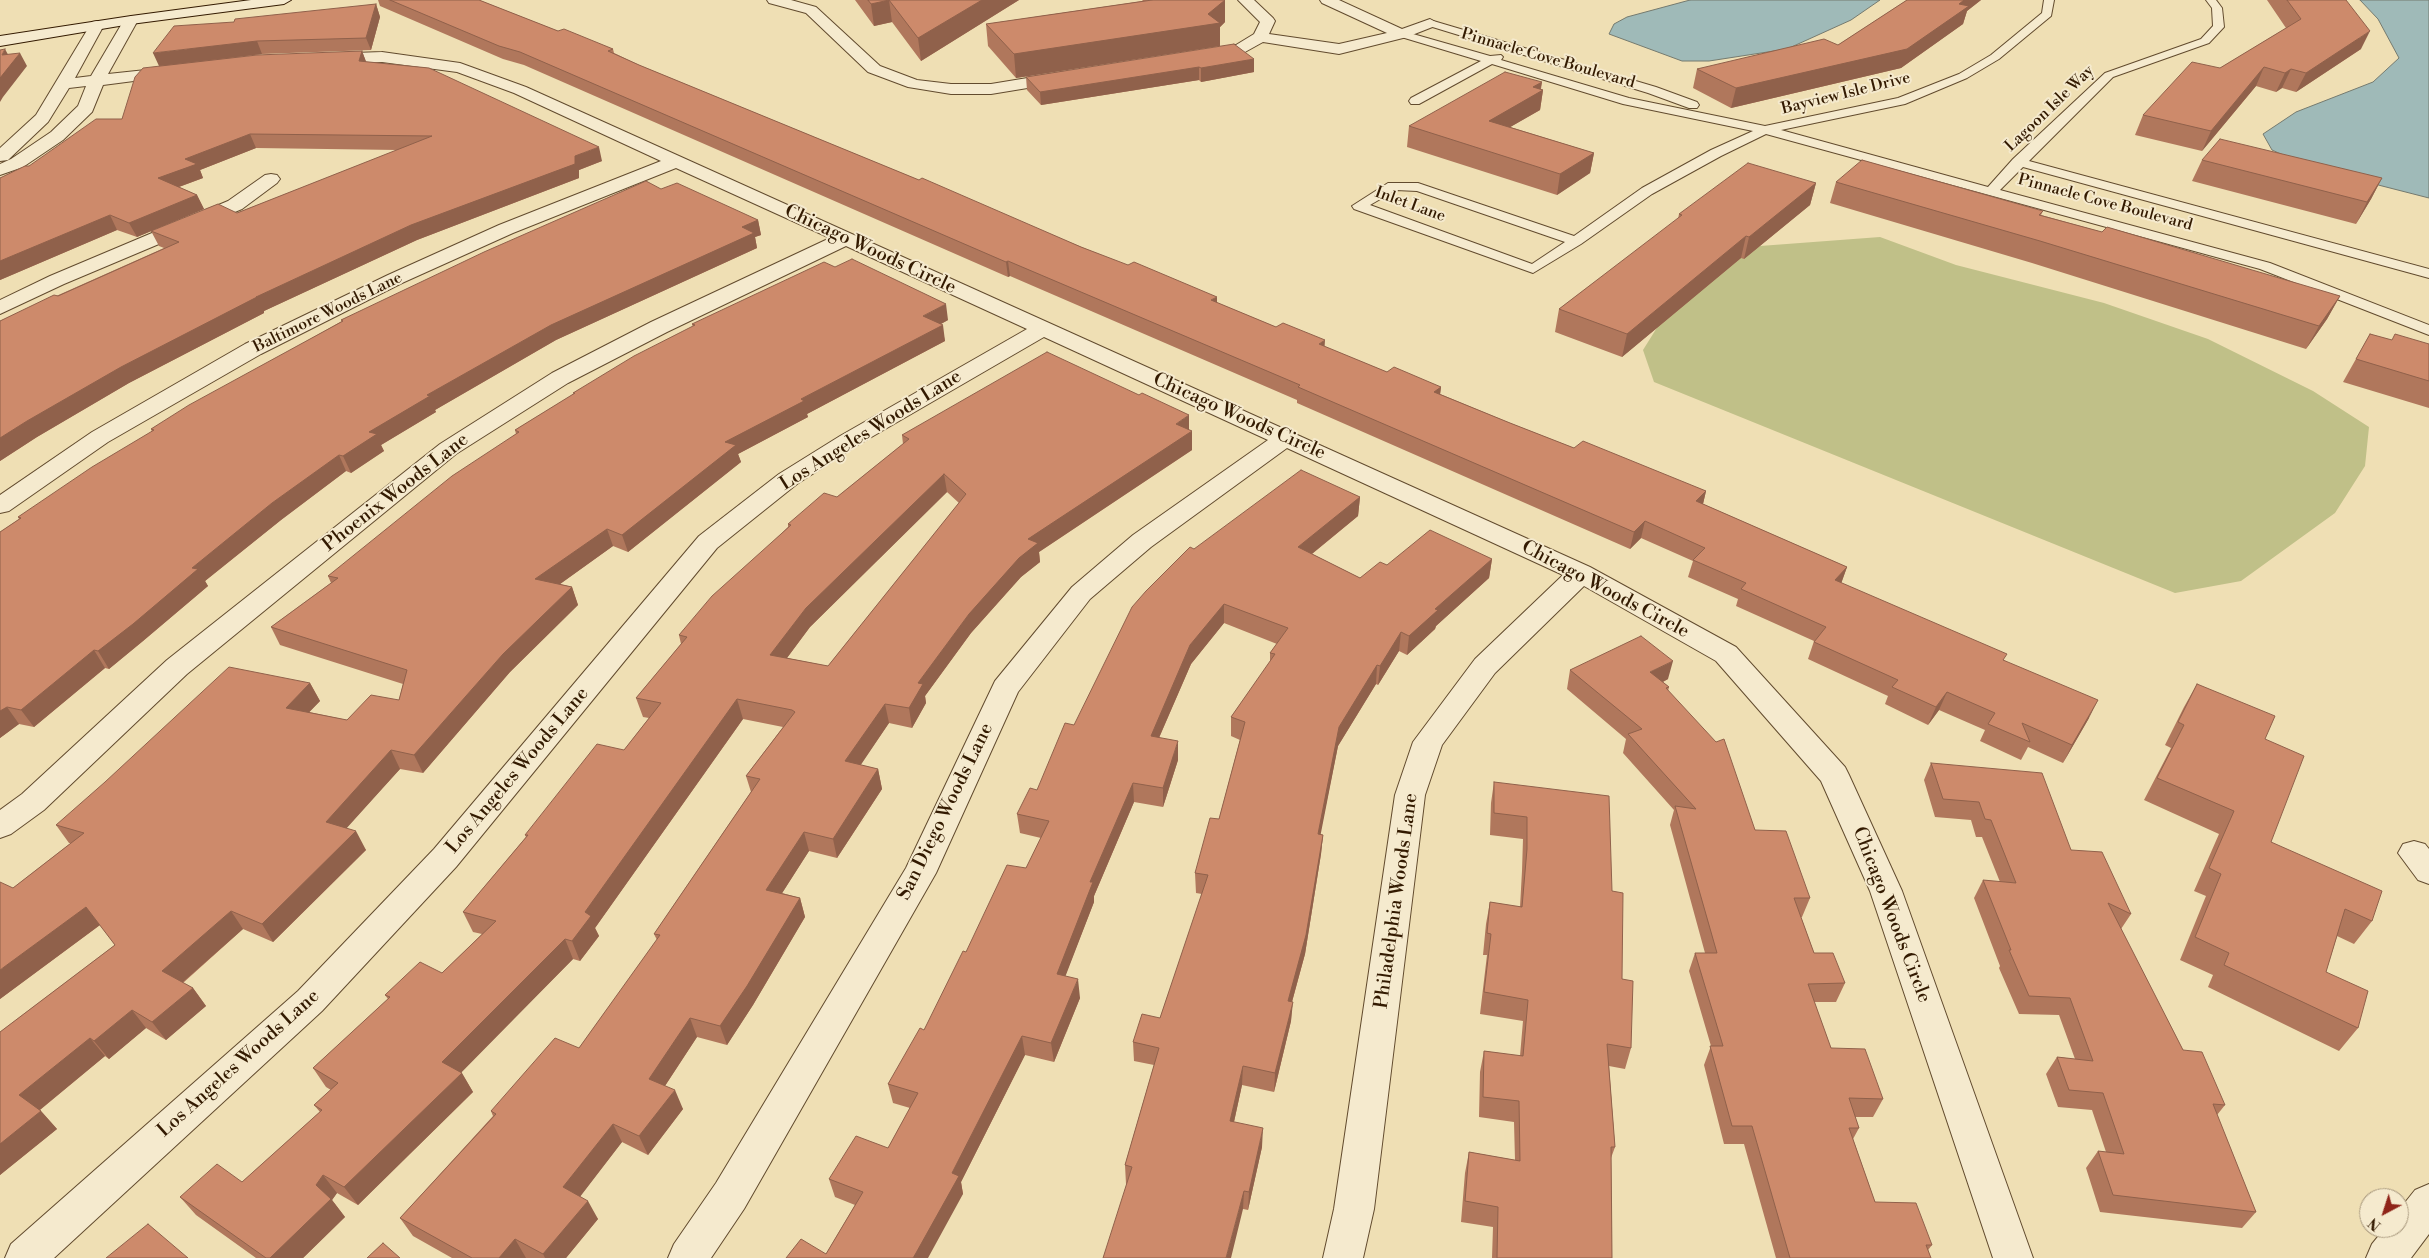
<!DOCTYPE html>
<style>
body{margin:0}
#map{position:relative;width:2429px;height:1258px;overflow:hidden;background:#efdfb4;font-family:"Libre Bodoni",serif}
canvas{display:block}
.north{position:absolute;left:2359px;top:1188px;width:50px;height:50px;box-sizing:border-box;background:#f5eace;border:1px solid #a7977c;border-radius:50%;rotate:220deg;font-size:14px;font-weight:700;line-height:20px;text-align:center;color:#331a01}
.north::after{content:'';display:block;margin:auto;width:18px;height:22px;background:#8f2418;clip-path:polygon(50% 0,100% 100%,50% 72%,0 100%)}
</style>
<div id="map">
<canvas width="2429" height="1258"></canvas>
<div class="north">N</div>
</div>
<script>
const ctx = document.querySelector('canvas').getContext('2d');
ctx.lineJoin = 'round';
function paint(path, color) { ctx.fillStyle = color; ctx.fill(path, 'evenodd'); }
const toPath = rows => new Path2D(rows.map(r => 'M' + r).join(''));
function strokePath(path, color, width, dash) { ctx.strokeStyle = color; ctx.lineWidth = width; ctx.lineCap = dash ? 'butt' : 'round'; ctx.setLineDash(dash || []); ctx.stroke(path); }
function label(font, color, halo, rows, align = 'center') {
  ctx.font = font + ' "Libre Bodoni",serif'; ctx.lineWidth = 4; ctx.setLineDash([]); ctx.textBaseline = 'middle'; ctx.strokeStyle = halo; ctx.fillStyle = color; for (const [text, x, y, turn = 0] of rows) {
    ctx.save(); ctx.translate(x, y); ctx.rotate((+turn || 0) * Math.PI / 180); ctx.textAlign = isNaN(turn) ? turn : align; if (halo) ctx.strokeText(text, 0, 0); ctx.fillText(text, 0, 0); ctx.restore();
  }
}
paint(toPath([
 [1880,237,1956,265,2104,303,2208,339,2313,391,2369,427,2365,466,2335,513,2241,581,2175,593,1654,382,1643,350,1693,270,1760,246]
]), '#c0c088');
const water = toPath([
 [1690,0,1880,0,1851,20,1787,49,1709,61,1682,61,1609,34,1614,24,1627,17,1690,0],
 [2360,0,2429,0,2429,198,2312,168,2272,150,2263,134,2296,112,2373,82,2399,58,2378,19,2360,0]
]);
paint(water, '#9fbab8');
strokePath(water, '#747a6f', 1);
const lane = toPath([
 [2044,0,2054,0,2051,16,1999,59,1967,78,1905,104,1781,130,1988,187,2013,159,2105,73,2201,39,2213,26,2212,8,2206,0,2216,0,2222,8,2224,27,2209,43,2113,77,2029,161,2429,269,2429,278,2023,167,2000,190,2270,263,2429,325,2429,335,2260,269,1766,134,1721,156,1652,194,1581,244,1533,273,1354,209,1352,206,1388,183,1418,183,1574,236,1642,188,1711,150,1753,131,1623,104,1492,64,1419,104,1411,104,1409,101,1411,98,1481,61,1398,36,1398,32,1406,32,1490,56,1501,55,1503,57,1501,60,1629,98,1765,126,1898,98,1959,74,1991,55,2042,13,2044,0],
 [1396,190,1417,191,1565,242,1532,264,1370,205,1396,190],
 [1430,20,1656,87,1697,102,1699,105,1697,108,1689,108,1648,93,1426,25,1426,21,1430,20]
]);
const street = toPath([
 [767,0,791,0,816,7,880,66,917,80,951,84,991,84,1064,72,1070,74,1072,77,1070,80,1064,82,991,94,951,94,908,87,868,72,806,13,769,3,767,0],
 [1238,0,1254,0,1273,18,1275,21,1269,34,1339,44,1387,33,1322,3,1320,0,1339,0,1402,29,1430,19,1437,23,1435,26,1407,37,1339,54,1263,42,1245,52,1205,60,1199,58,1197,55,1199,52,1236,45,1254,34,1260,22,1238,0],
 [131,16,138,20,108,74,174,67,180,69,182,72,180,75,103,85,92,112,63,140,23,167,0,175,0,164,11,159,51,132,78,106,86,86,69,88,48,122,8,160,0,161,0,148,36,115,92,22,97,21,104,25,75,78,91,76,124,20,131,16],
 [382,52,460,63,526,87,1590,567,1736,647,1845,767,1849,775,1902,891,2033,1258,1993,1258,1870,891,1821,781,1716,661,1584,586,1495,673,1442,745,1425,795,1374,1209,1363,1258,1323,1258,1334,1209,1395,795,1413,742,1475,659,1563,575,1287,448,1151,547,1090,599,1018,692,936,873,744,1209,711,1258,668,1258,674,1244,716,1183,906,868,995,681,1072,587,1133,535,1268,440,1044,337,856,446,797,484,717,548,456,867,322,1011,54,1258,5,1258,11,1244,298,991,434,849,699,536,779,474,840,436,1027,329,846,246,667,332,568,383,456,454,187,674,44,810,11,834,0,838,0,810,22,794,167,660,440,444,552,373,651,322,830,238,676,168,513,233,402,283,261,354,108,442,9,511,0,513,0,495,92,432,245,344,388,275,499,225,661,161,514,93,457,72,382,62,326,64,318,59,326,54,382,52],
 [271,174,277,175,280,179,277,183,242,209,64,284,0,314,0,300,50,276,228,201,265,175,271,174],
 [2414,841,2425,844,2429,849,2429,884,2418,880,2398,853,2403,844,2414,841],
 [2429,1184,2429,1234,2411,1258,2366,1258,2372,1244,2385,1228,2399,1228,2399,1210,2415,1190,2429,1184]
]);
const secondary = toPath([
 [251,0,291,0,284,4,131,24,0,46,0,36,131,16,251,0]
]);
strokePath(lane, '#624b2e', 2);
strokePath(street, '#624b2e', 2);
strokePath(secondary, '#331a01', 2);
paint(lane, '#f5eace');
paint(street, '#f5eace');
paint(secondary, '#f5eace');
paint(toPath([
 [378,0,479,0,558,31,613,49,614,53,639,65,1276,327,1387,372,1441,387,1440,394,1510,423,1574,448,1706,491,1703,504,1847,567,1841,583,2004,660,2089,718,2063,763,2028,747,2021,760,1980,741,1985,730,1939,710,1928,725,1885,704,1888,696,1808,659,1814,641,1736,606,1738,599,1688,577,1693,561,1641,538,1630,549,1297,403,1297,400,1010,276,1008,277,524,65,503,59,380,6],
 [855,0,1019,0,921,61,892,22,874,26],
 [1142,0,1225,0,1225,22,1220,27,1220,46,1016,78,988,46,986,24,1143,1],
 [1907,0,1981,0,1967,11,1963,24,1901,68,1731,108,1693,88,1697,69,1838,45],
 [2267,0,2346,0,2361,49,2296,92,2282,88,2276,92,2256,86,2202,151,2135,135,2143,115,2286,28],
 [376,4,380,17,371,50,262,54,232,58,362,51,366,62,602,161,579,170,579,178,417,240,264,311,264,313,129,383,37,437,0,461,0,321,164,248,159,246,151,231,237,213,398,150,256,148,200,170,203,178,179,187,197,195,204,209,137,237,117,230,0,280,0,178,29,166,122,119,159,66,234,22],
 [1254,59,1254,72,1201,82,1199,80,1041,105,1027,90,1026,77],
 [1542,82,1541,89,1543,90,1540,110,1510,127,1594,153,1590,173,1557,195,1407,147,1409,126],
 [2202,160,2382,178,2371,199,2356,224,2192,181],
 [1836,182,2043,211,2041,215,2102,232,2340,296,2327,319,2306,349,2032,263,1830,203],
 [1816,183,1810,205,1744,259,1741,258,1622,357,1555,332,1559,309,1678,219,1679,214],
 [661,189,758,220,761,235,755,237,757,248,556,340,435,410,436,412,381,445,384,451,351,473,346,471,281,520,205,581,208,586,143,641,109,669,105,668,34,727,19,724,0,738,0,532,19,519,18,517,152,432,151,429,342,321,341,320],
 [948,320,941,324,945,341,807,414,808,417,738,454,741,462,628,552,613,546,560,584,572,587,578,605,510,672,423,773,400,769,346,828,366,850,273,942,243,929,183,983,193,988,206,1006,166,1040,146,1028,109,1059,105,1056,40,1110,57,1129,0,1175,0,1032,115,945,100,925,0,999,13,888,71,843,69,843,56,825,310,683,320,701,309,712,347,720,399,700,403,684,280,645,271,627,331,583,328,576,516,434,515,430,574,394,573,393,693,327,692,324],
 [2370,334,2391,340,2429,344,2429,408,2343,382],
 [1189,430,1192,450,1039,552,1040,562,1021,577,971,633,925,696,926,703,912,728,889,723,860,765,878,769,882,789,837,858,809,851,782,893,800,898,805,917,753,1005,727,1045,697,1037,665,1086,683,1109,648,1155,622,1142,580,1196,598,1219,566,1258,452,1258,413,1236,400,1218,493,1116,491,1111,579,1048,657,940,654,934,751,792,746,776,783,727,743,719,595,928,599,936,580,961,573,959,461,1072,473,1092,358,1205,337,1193,332,1200,345,1217,303,1258,256,1258,196,1215,180,1197,242,1182,320,1112,314,1105,331,1090,326,1087,313,1068,388,999,385,995,442,973,482,934,473,932,463,912,526,837,525,835,624,750,649,718,643,717,636,698,681,644,679,635,788,527,788,524,837,497,903,444,902,435],
 [947,492,959,503,828,666,787,658,810,627],
 [1360,497,1358,516,1312,554,1360,578,1387,565,1492,559,1489,578,1436,626,1435,629,1407,655,1399,651,1378,685,1376,684,1338,746,1320,834,1323,835,1321,854,1305,954,1292,1002,1291,1021,1274,1092,1242,1085,1234,1122,1262,1147,1248,1210,1126,1184,1125,1165,1154,1065,1134,1061,1133,1042,1160,1018,1202,894,1196,893,1195,873,1219,819,1240,740,1231,736,1231,717,1270,662,1270,653,1277,644,1224,623,1191,664,1159,738,1178,760,1163,807,1134,802,1094,896,1094,902,1065,976,1080,998,1054,1062,1025,1055,961,1182,963,1194,826,1254,855,1205,835,1197,829,1179,888,1148,910,1108,893,1103,888,1084,924,1030,966,952,1026,868,1041,838,1020,833,1017,814,1037,790,1074,725,1194,549],
 [1570,670,1668,679,1663,682,1669,687,1668,691,1755,830,1810,898,1802,917,1801,917,1814,953,1845,983,1836,1002,1814,1002,1831,1048,1883,1099,1873,1117,1855,1117,1859,1128,1853,1139,1875,1202,1932,1245,1928,1250,1931,1258,1776,1258,1744,1144,1724,1144,1704,1065,1711,1046,1689,971,1695,953,1705,953,1670,825,1674,810,1623,753,1626,739,1567,689],
 [2197,684,2265,739,2271,842,2372,921,2354,944,2337,936,2326,972,2358,1028,2339,1051,2208,987,2213,975,2180,960,2206,896,2194,891,2219,834,2144,800,2171,748,2165,745,2184,707],
 [1931,763,2071,850,2131,914,2121,929,2183,1050,2225,1105,2217,1115,2256,1212,2242,1228,2100,1212,2086,1168,2098,1151,2106,1152,2092,1110,2058,1107,2046,1074,2057,1057,2075,1059,2059,1015,2019,1014,1999,968,2000,966,1974,898,1983,880,2000,882,1982,837,1976,837,1971,820,1935,817,1924,780],
 [1494,782,1612,891,1622,979,1631,1048,1625,1069,1609,1066,1615,1147,1611,1158,1612,1258,1492,1258,1493,1227,1461,1222,1465,1173,1469,1152,1515,1160,1514,1122,1479,1117,1480,1072,1484,1051,1520,1056,1523,1021,1480,1014,1487,955,1483,955,1486,924,1490,902,1520,907,1522,871,1523,839,1490,835,1491,803]
]), '#b0775c');
paint(toPath([
 [889,0,892,22,874,26,871,4],
 [982,0,1019,0,921,61,918,38],
 [1225,0,1225,22,1220,27,1220,46,1016,78,1014,54,1208,14],
 [1964,0,1981,0,1967,11,1963,24,1901,68,1731,108,1736,88,1959,4],
 [376,4,380,17,371,50,366,38],
 [2370,31,2361,49,2296,92,2306,73],
 [257,41,262,54,159,66,153,53],
 [5,49,12,62,20,53,27,66,3,97,0,102,0,78,2,55],
 [362,51,367,64,359,61],
 [1254,59,1254,72,1201,82,1201,68],
 [1199,67,1199,80,1041,105,1040,92],
 [2264,67,2256,86,2202,151,2211,131],
 [2291,69,2282,88,2276,92,2285,73],
 [1542,82,1540,91,1543,90,1540,110,1486,141,1489,121,1533,87],
 [250,134,256,148,200,170,203,178,165,192,158,178,185,159],
 [599,147,602,161,579,170,579,178,417,240,264,311,264,313,129,383,37,437,0,461,0,438,27,421,121,367,256,297,411,225,575,156],
 [1594,153,1590,173,1557,195,1560,174],
 [2382,178,2371,199,2356,224,2367,202],
 [1816,183,1810,205,1744,259,1749,237],
 [197,195,204,209,137,237,129,223],
 [110,215,117,230,0,280,0,261],
 [758,220,761,235,755,237,757,248,556,340,435,410,436,412,381,445,384,451,351,473,343,456,369,432,427,395,551,325,742,227],
 [1746,236,1741,258,1622,357,1627,334],
 [1008,261,1010,276,1008,277,1006,262],
 [2340,296,2327,319,2306,349,2319,326],
 [1217,297,1217,312,1211,300],
 [946,304,948,320,926,332,923,316],
 [943,325,945,341,807,414,808,417,738,454,741,462,628,552,622,535,725,442,801,399],
 [1325,340,1324,356,1319,344],
 [1441,387,1439,403,1434,392],
 [1189,415,1189,433,1192,431,1192,450,1039,552,1040,562,1021,577,971,633,925,696,926,703,912,728,909,708,918,683,969,614,1028,539,1176,424],
 [339,455,346,471,281,520,205,581,208,586,143,641,109,669,98,651,192,568,272,503],
 [944,474,947,492,810,627,775,674,770,655,806,608],
 [1706,491,1702,508,1696,501],
 [1360,497,1358,516,1297,566,1298,547],
 [1645,521,1641,538,1630,549,1634,532],
 [607,529,613,546,542,597,535,579],
 [1492,559,1489,578,1436,626,1435,629,1407,655,1409,636,1435,609],
 [1847,567,1841,584,1835,580],
 [572,587,578,605,510,672,423,773,414,755,503,654],
 [1224,604,1224,623,1191,664,1151,756,1151,736,1190,645],
 [1401,632,1399,651,1378,685,1380,666],
 [94,650,105,668,34,727,21,710],
 [1673,661,1668,679,1645,691,1650,672],
 [1377,665,1376,684,1338,746,1317,853,1318,834,1339,727],
 [310,683,320,701,296,726,286,708],
 [1947,692,1939,710,1928,725,1936,707],
 [737,699,743,719,595,928,599,936,580,961,572,941,585,912],
 [2098,700,2089,718,2063,763,2072,745],
 [885,704,889,723,850,781,845,761],
 [7,707,19,724,0,738,0,711],
 [1178,741,1178,760,1163,807,1163,788],
 [391,750,400,769,336,840,326,822],
 [878,769,882,789,837,858,833,839],
 [1133,783,1134,802,1094,896,1094,902,1059,993,1057,974,1090,882],
 [356,831,366,850,273,942,262,924],
 [804,832,809,851,772,909,766,890],
 [1323,835,1321,854,1305,954,1287,1020,1288,1001],
 [800,898,805,917,753,1005,727,1045,720,1026],
 [86,907,100,925,0,999,0,970],
 [231,911,243,929,175,989,162,971],
 [565,939,573,959,453,1081,442,1062],
 [1078,979,1080,998,1054,1062,1051,1043],
 [193,988,206,1006,166,1040,152,1022],
 [1293,1002,1291,1021,1274,1092,1275,1073],
 [132,1010,146,1028,109,1059,94,1041],
 [690,1018,697,1037,657,1098,649,1079],
 [1022,1036,1025,1055,961,1182,963,1194,928,1258,913,1258,952,1173],
 [90,1038,105,1056,36,1113,19,1095],
 [1243,1066,1242,1085,1230,1140,1230,1121],
 [462,1073,473,1092,358,1205,344,1187],
 [675,1090,683,1109,648,1155,639,1136],
 [41,1111,57,1129,0,1175,0,1144],
 [613,1124,622,1142,573,1206,563,1187],
 [1263,1128,1262,1147,1248,1210,1249,1192],
 [323,1175,337,1193,332,1200,345,1217,303,1258,270,1258,316,1185],
 [1244,1191,1243,1209,1231,1258,1226,1258],
 [588,1201,598,1219,566,1258,545,1258,543,1254],
 [515,1239,526,1258,499,1258]
]), '#90614b');
const building = toPath([
 [390,0,479,0,558,31,564,29,613,49,608,51,639,65,919,180,922,178,1081,247,1128,265,1134,262,1217,297,1211,300,1276,327,1283,323,1325,340,1319,344,1387,372,1394,367,1441,387,1434,392,1510,423,1574,448,1583,441,1706,491,1696,501,1847,567,1835,580,2007,654,2003,660,2098,700,2072,745,2022,723,2030,742,1988,724,1995,713,1947,692,1936,707,1892,687,1898,680,1814,642,1826,627,1741,589,1746,583,1693,560,1705,548,1645,521,1634,532,1298,387,1300,385,1008,261,1006,262,520,52,499,46,390,0],
 [868,0,982,0,918,38,889,0,871,4,868,0],
 [1152,0,1225,0,1208,14,1220,23,1014,54,986,24,1152,0],
 [1907,0,1964,0,1959,4,1969,6,1907,49,1736,88,1697,69,1824,39,1838,45,1907,0],
 [2287,0,2346,0,2370,31,2306,73,2291,69,2285,73,2264,67,2211,131,2143,115,2192,62,2220,68,2301,19,2287,0],
 [376,4,366,38,257,41,153,53,174,26,234,22,235,19,376,4],
 [1234,44,1254,59,1201,68,1199,67,1040,92,1026,77,1234,44],
 [5,49,2,55,20,53,0,78,0,50,5,49],
 [362,51,359,61,429,68,599,147,575,156,575,164,411,225,256,297,257,297,121,367,27,421,0,438,0,321,54,295,58,296,179,242,151,231,218,204,237,213,432,136,250,134,185,159,197,164,158,178,197,195,129,223,110,215,0,261,0,178,25,166,29,166,96,119,122,119,135,77,143,68,257,55,362,51],
 [1505,72,1542,82,1533,87,1543,90,1489,121,1594,153,1560,174,1409,126,1505,72],
 [2220,139,2382,178,2367,202,2202,160,2220,139],
 [1862,160,2043,211,2039,215,2102,232,2107,227,2340,296,2319,326,2040,241,1836,182,1862,160],
 [1748,163,1816,183,1749,237,1746,236,1627,334,1559,309,1682,215,1679,214,1748,163],
 [646,181,661,189,677,183,758,220,742,227,754,233,551,325,427,395,430,396,369,432,377,434,343,456,339,455,272,503,192,568,198,569,133,624,98,651,94,650,21,710,7,707,0,711,0,532,21,518,18,517,92,467,154,430,151,429,189,405,343,321,341,320,484,252,646,181],
 [852,259,946,304,923,316,943,325,801,399,804,401,725,442,736,445,622,535,607,529,535,579,572,587,503,654,414,755,391,750,326,822,356,831,262,924,231,911,162,971,193,988,152,1022,132,1010,94,1041,90,1038,19,1095,41,1111,0,1144,0,1032,115,945,86,907,0,970,0,882,13,888,84,833,56,825,105,782,229,667,310,683,286,708,347,720,371,695,399,700,407,670,271,627,338,578,328,576,452,476,519,432,515,430,575,393,573,393,634,356,695,325,692,324,824,262,835,267,852,259],
 [2370,334,2392,340,2395,334,2429,344,2429,381,2356,359,2370,334],
 [1047,352,1139,395,1142,393,1189,415,1176,424,1192,431,1028,539,1038,543,1019,558,969,614,918,683,923,684,909,708,885,704,845,761,878,769,833,839,804,832,766,890,800,898,747,986,720,1026,690,1018,649,1079,675,1090,639,1136,613,1124,563,1187,588,1201,543,1254,515,1239,499,1258,472,1258,400,1218,496,1114,491,1111,555,1038,579,1048,660,935,654,934,760,779,746,776,795,712,792,710,737,699,585,912,591,916,572,941,565,939,442,1062,462,1073,344,1187,323,1175,316,1185,331,1199,270,1258,266,1258,180,1197,217,1164,242,1182,322,1110,314,1105,338,1083,313,1068,390,997,385,995,420,962,442,973,496,921,463,912,528,835,525,835,597,744,624,750,661,703,636,698,687,637,679,635,712,596,791,525,788,524,824,493,837,497,909,439,902,435,1047,352],
 [944,474,966,494,828,666,770,655,806,608,944,474],
 [1301,470,1360,497,1298,547,1360,578,1380,562,1387,565,1430,530,1492,559,1435,609,1438,610,1409,636,1401,632,1380,666,1377,665,1339,727,1318,834,1323,835,1306,935,1288,1001,1293,1002,1275,1073,1243,1066,1230,1121,1263,1128,1249,1192,1244,1191,1226,1258,1103,1258,1132,1167,1125,1165,1159,1048,1133,1042,1142,1014,1160,1018,1208,875,1195,873,1210,818,1219,819,1245,722,1231,717,1275,654,1270,653,1288,628,1224,604,1190,645,1151,736,1178,741,1163,788,1133,783,1090,882,1093,882,1057,974,1078,979,1051,1043,1022,1036,952,1173,959,1176,916,1253,913,1258,786,1258,801,1239,826,1254,863,1192,829,1179,856,1136,888,1148,918,1093,888,1084,920,1028,924,1030,963,951,966,952,1007,865,1026,868,1049,821,1017,814,1030,788,1037,790,1065,723,1074,725,1132,607,1146,591,1190,547,1194,549,1301,470],
 [1641,636,1673,661,1650,672,1669,687,1666,688,1716,742,1724,739,1755,830,1786,831,1810,898,1794,898,1814,953,1833,953,1845,983,1808,984,1831,1048,1865,1049,1883,1099,1849,1098,1859,1128,1849,1128,1875,1202,1916,1203,1932,1245,1926,1245,1931,1258,1790,1258,1752,1126,1732,1126,1710,1046,1723,1046,1695,953,1717,953,1675,806,1696,809,1628,734,1642,729,1570,670,1641,636],
 [2197,684,2275,716,2265,739,2304,756,2271,842,2382,891,2372,921,2345,909,2326,972,2368,991,2358,1028,2224,965,2229,953,2195,937,2221,874,2209,868,2234,811,2157,778,2184,725,2178,722,2197,684],
 [1931,763,2042,773,2071,850,2102,852,2131,914,2108,903,2183,1050,2202,1052,2225,1105,2213,1104,2256,1212,2113,1195,2098,1151,2124,1154,2103,1093,2069,1090,2057,1057,2093,1061,2070,998,2029,996,2009,950,2011,950,1983,880,2016,883,1991,820,1985,819,1979,802,1943,799,1931,763],
 [1494,782,1609,796,1612,891,1623,893,1622,979,1633,981,1631,1048,1607,1044,1615,1147,1611,1147,1612,1258,1497,1258,1498,1207,1465,1201,1469,1152,1520,1161,1519,1101,1483,1097,1484,1051,1523,1056,1528,1000,1484,992,1491,934,1487,933,1490,902,1522,907,1527,849,1527,817,1494,813,1494,782],
 [148,1224,188,1258,106,1258,148,1224],
 [383,1243,400,1258,367,1258,383,1243]
]);
paint(building, '#cd8a6b');
strokePath(building, '#90614b', 1);
label('16px', '#331a01', '#f5eace', [
 ["Pinnacle Cove Boulevard",1548,59,16],
 ["Bayview Isle Drive",1846,94,-14],
 ["Lagoon Isle Way",2050,109,-44],
 ["Pinnacle Cove Boulevard",2105,203,15],
 ["Inlet Lane",1410,205,20],
 ["Baltimore Woods Lane",328,313,-26]
]);
label('19px', '#331a01', '#f5eace', [
 ["Chicago Woods Circle",870,250,25],
 ["Chicago Woods Circle",1239,417,24],
 ["Los Angeles Woods Lane",871,431,-32],
 ["Phoenix Woods Lane",396,493,-38],
 ["Chicago Woods Circle",1605,590,28],
 ["Los Angeles Woods Lane",518,771,-50],
 ["San Diego Woods Lane",946,812,-64],
 ["Philadelphia Woods Lane",1397,901,-82],
 ["Chicago Woods Circle",1891,915,69],
 ["Los Angeles Woods Lane",239,1064,-42]
]);
</script>
